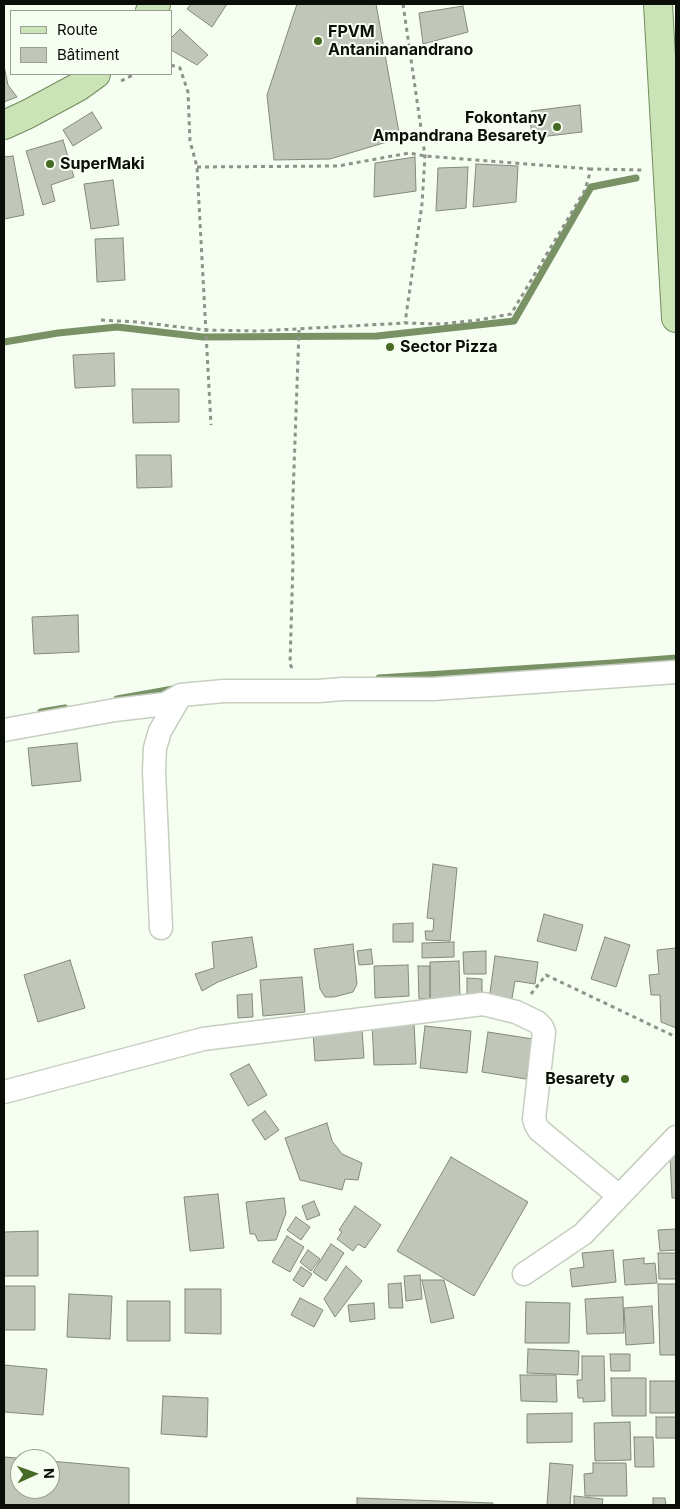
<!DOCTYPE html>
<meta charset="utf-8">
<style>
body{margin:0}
#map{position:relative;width:680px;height:1509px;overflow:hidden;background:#f6fef1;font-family:Inter,sans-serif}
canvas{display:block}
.frame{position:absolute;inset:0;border:5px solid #0b0d09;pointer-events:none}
.legend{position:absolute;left:10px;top:10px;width:162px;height:65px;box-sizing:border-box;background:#f6fef1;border:1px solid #989e94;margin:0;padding:6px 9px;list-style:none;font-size:15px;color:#0b0d09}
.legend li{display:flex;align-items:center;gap:10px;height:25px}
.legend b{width:25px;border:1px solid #989e94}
.north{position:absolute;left:10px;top:1449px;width:50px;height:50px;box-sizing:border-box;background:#f6fef1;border:1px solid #989e94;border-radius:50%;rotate:88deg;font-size:14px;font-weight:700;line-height:20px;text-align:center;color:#0b0d09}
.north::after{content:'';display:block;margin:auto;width:18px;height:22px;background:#476b24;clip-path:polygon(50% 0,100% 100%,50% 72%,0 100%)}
</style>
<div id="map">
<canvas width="680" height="1509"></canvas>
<div class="frame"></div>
<ul class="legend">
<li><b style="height:6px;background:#cae3b7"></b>Route</li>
<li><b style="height:14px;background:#c0c7ba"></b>Bâtiment</li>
</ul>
<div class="north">N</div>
</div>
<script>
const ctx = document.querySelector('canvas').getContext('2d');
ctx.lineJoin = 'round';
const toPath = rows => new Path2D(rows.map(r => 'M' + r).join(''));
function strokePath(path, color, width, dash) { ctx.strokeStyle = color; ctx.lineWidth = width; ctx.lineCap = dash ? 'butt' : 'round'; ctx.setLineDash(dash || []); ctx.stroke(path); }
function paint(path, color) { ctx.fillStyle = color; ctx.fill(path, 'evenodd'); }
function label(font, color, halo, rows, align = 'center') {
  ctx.font = font + ' Inter,sans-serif'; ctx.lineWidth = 4; ctx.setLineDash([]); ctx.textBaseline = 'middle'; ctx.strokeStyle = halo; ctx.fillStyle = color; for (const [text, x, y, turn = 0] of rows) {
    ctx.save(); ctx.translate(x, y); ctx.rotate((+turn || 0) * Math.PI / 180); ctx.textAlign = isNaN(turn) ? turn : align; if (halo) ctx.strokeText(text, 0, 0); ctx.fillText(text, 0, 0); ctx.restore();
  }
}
strokePath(toPath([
 [4,342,58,333,117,327,203,337,377,336,514,321,591,187,636,178],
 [379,678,612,663,676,658],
 [117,699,173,689],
 [41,712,65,708]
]), '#799265', 7);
const building = toPath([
 [191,4,227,4,212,27,187,9,191,4],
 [297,4,376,4,400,138,330,159,274,160,267,95,297,4],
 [463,6,468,32,423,44,419,13,463,6],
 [180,29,208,55,197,65,171,50,171,38,180,29],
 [4,66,8,85,17,97,4,102,4,66],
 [580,105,582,132,531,138,531,111,580,105],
 [92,112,102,128,73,146,63,130,92,112],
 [63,140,74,177,51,185,55,201,43,205,26,151,63,140],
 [13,156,24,215,4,219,4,157,13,156],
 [415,157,416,191,374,197,375,163,415,157],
 [476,164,518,166,516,202,473,207,476,164],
 [468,167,466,208,436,211,438,168,468,167],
 [113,180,119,225,91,229,84,184,113,180],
 [123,238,125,280,97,282,95,239,123,238],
 [114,353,115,386,75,388,73,355,114,353],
 [132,389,179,389,179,422,133,423,132,389],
 [136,455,171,455,172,487,137,488,136,455],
 [78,615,79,652,34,654,32,617,78,615],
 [77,743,81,781,32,786,28,748,77,743],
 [433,864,457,868,450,941,426,940,425,931,433,931,434,919,427,918,433,864],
 [544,914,583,925,576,951,537,941,544,914],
 [413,923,413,942,393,942,393,924,413,923],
 [252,937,257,967,218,982,202,991,195,974,214,968,212,942,252,937],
 [605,937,630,945,616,987,591,979,605,937],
 [454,942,454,957,422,958,422,943,454,942],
 [353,944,357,984,353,992,334,997,325,997,320,989,314,949,353,944],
 [676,948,676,1028,661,1022,660,995,651,995,649,975,659,974,657,950,676,948],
 [371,949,373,964,359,965,357,951,371,949],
 [486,951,486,974,464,974,463,952,486,951],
 [495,956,538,962,535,984,515,981,511,1004,489,1000,495,956],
 [70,960,85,1008,38,1022,24,975,70,960],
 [459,961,460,998,430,999,430,962,459,961],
 [408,965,409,996,375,998,374,966,408,965],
 [418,966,430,966,430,999,419,999,418,966],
 [302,977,305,1012,263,1016,260,980,302,977],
 [467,978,482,979,482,1000,467,999,467,978],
 [252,994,253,1017,238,1018,237,995,252,994],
 [414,1022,416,1064,374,1065,372,1023,414,1022],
 [425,1026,471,1031,467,1073,420,1068,425,1026],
 [362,1029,364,1058,315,1061,313,1033,362,1029],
 [488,1032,533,1039,526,1079,482,1072,488,1032],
 [249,1064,267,1095,248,1106,230,1074,249,1064],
 [265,1111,279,1130,265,1140,252,1120,265,1111],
 [327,1123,332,1141,342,1154,362,1163,358,1180,345,1179,342,1190,300,1180,285,1138,327,1123],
 [676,1149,676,1198,672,1198,670,1156,676,1149],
 [451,1157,528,1202,474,1296,397,1251,451,1157],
 [218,1194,224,1248,190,1251,184,1197,218,1194],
 [284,1198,286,1213,276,1240,258,1241,255,1234,250,1234,246,1202,284,1198],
 [314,1201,320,1215,307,1220,302,1206,314,1201],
 [355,1206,381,1225,365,1248,358,1244,353,1251,337,1239,342,1232,339,1230,355,1206],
 [296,1217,310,1227,301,1240,287,1230,296,1217],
 [676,1229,676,1250,660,1251,658,1230,676,1229],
 [38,1231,38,1276,4,1276,4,1232,38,1231],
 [287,1236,304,1247,290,1272,272,1262,287,1236],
 [331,1244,344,1253,326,1281,313,1272,331,1244],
 [308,1250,320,1259,311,1271,300,1262,308,1250],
 [613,1250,616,1282,572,1287,570,1269,584,1267,582,1253,613,1250],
 [658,1253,676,1253,676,1279,659,1279,658,1253],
 [644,1258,644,1264,655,1263,657,1283,625,1285,623,1260,644,1258],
 [346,1266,362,1281,335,1317,324,1299,346,1266],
 [301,1267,312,1274,303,1287,293,1280,301,1267],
 [420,1275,422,1299,406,1301,404,1276,420,1275],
 [422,1280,444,1280,454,1318,431,1323,422,1280],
 [401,1283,403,1308,389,1308,388,1284,401,1283],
 [658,1284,676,1284,676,1355,660,1355,658,1284],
 [4,1286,35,1286,35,1330,4,1330,4,1286],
 [185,1289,221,1289,221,1334,185,1333,185,1289],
 [69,1294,112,1296,110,1339,67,1337,69,1294],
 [623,1297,624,1333,587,1334,585,1299,623,1297],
 [300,1298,323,1310,314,1327,291,1315,300,1298],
 [127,1301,170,1301,170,1341,127,1341,127,1301],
 [526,1302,570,1303,569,1343,525,1343,526,1302],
 [374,1303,375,1319,350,1322,348,1305,374,1303],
 [652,1306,654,1343,626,1345,624,1308,652,1306],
 [528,1349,579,1351,578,1375,527,1373,528,1349],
 [610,1354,630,1354,630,1371,611,1371,610,1354],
 [582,1356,604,1356,605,1401,583,1402,583,1398,578,1398,577,1380,582,1380,582,1356],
 [4,1365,47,1369,43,1415,4,1412,4,1365],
 [520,1375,556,1375,557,1402,521,1401,520,1375],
 [611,1378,646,1378,646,1416,612,1416,611,1378],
 [650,1381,676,1381,676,1413,650,1413,650,1381],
 [163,1396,208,1398,207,1437,161,1434,163,1396],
 [572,1413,572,1442,527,1443,527,1414,572,1413],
 [656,1417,676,1417,676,1438,656,1438,656,1417],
 [630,1422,631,1460,595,1461,594,1423,630,1422],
 [634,1437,653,1437,654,1467,635,1467,634,1437],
 [4,1457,29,1459,20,1459,20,1489,50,1489,50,1461,129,1468,129,1505,4,1505,4,1457],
 [550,1463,573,1465,570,1505,547,1505,550,1463],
 [593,1463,626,1463,627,1496,585,1496,584,1474,593,1473,593,1463],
 [574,1496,603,1499,602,1505,574,1505,574,1496],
 [357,1498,493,1503,493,1505,357,1505,357,1498],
 [653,1498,665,1498,666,1505,653,1505,653,1498]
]);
paint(building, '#c0c7ba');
strokePath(building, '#82897d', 1);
const minor = toPath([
 [4,730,115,710,165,704,181,695,224,691,319,691,342,689,433,689,676,672],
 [161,928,154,771,155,748,160,731,181,695],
 [4,1092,203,1039,483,1004,516,1012,537,1022,542,1027,544,1032,534,1119,536,1125,539,1130,619,1196],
 [524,1274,583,1234,676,1137]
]);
const major = toPath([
 [658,4,676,318],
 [150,11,156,4],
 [4,125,28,114,78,87,96,74]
]);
strokePath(minor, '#c6cec0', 25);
strokePath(major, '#708c5b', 30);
strokePath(toPath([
 [403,4,425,156,422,204,405,323],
 [171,65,180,68,188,92,190,141,197,167,211,425],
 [121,81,135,74],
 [197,167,338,166,409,153,425,156,591,169],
 [101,320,137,322,205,330,259,331,405,323,441,324,478,320,511,314,585,190,591,169,642,170],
 [292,668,290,664,293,562,292,524,299,330],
 [531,994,546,975,676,1037]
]), '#8d938a', 3, [4, 4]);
strokePath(minor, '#fff', 22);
strokePath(major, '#cae3b7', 28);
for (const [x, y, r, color] of [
 [318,41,5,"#476b24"],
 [557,127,5,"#476b24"],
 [50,164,5,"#476b24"],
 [390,347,5,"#476b24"],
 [625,1079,5,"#476b24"]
]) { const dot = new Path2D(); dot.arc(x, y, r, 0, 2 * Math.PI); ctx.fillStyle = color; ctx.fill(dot); strokePath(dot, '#f6fef1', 2); }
label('bold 16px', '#0b0d09', '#f6fef1', [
 ["FPVM",328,32],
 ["Antaninanandrano",328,50],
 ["Fokontany",547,118,"right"],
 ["Ampandrana Besarety",547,136,"right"],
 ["SuperMaki",60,164],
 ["Sector Pizza",400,347],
 ["Besarety",615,1079,"right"]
], 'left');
</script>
